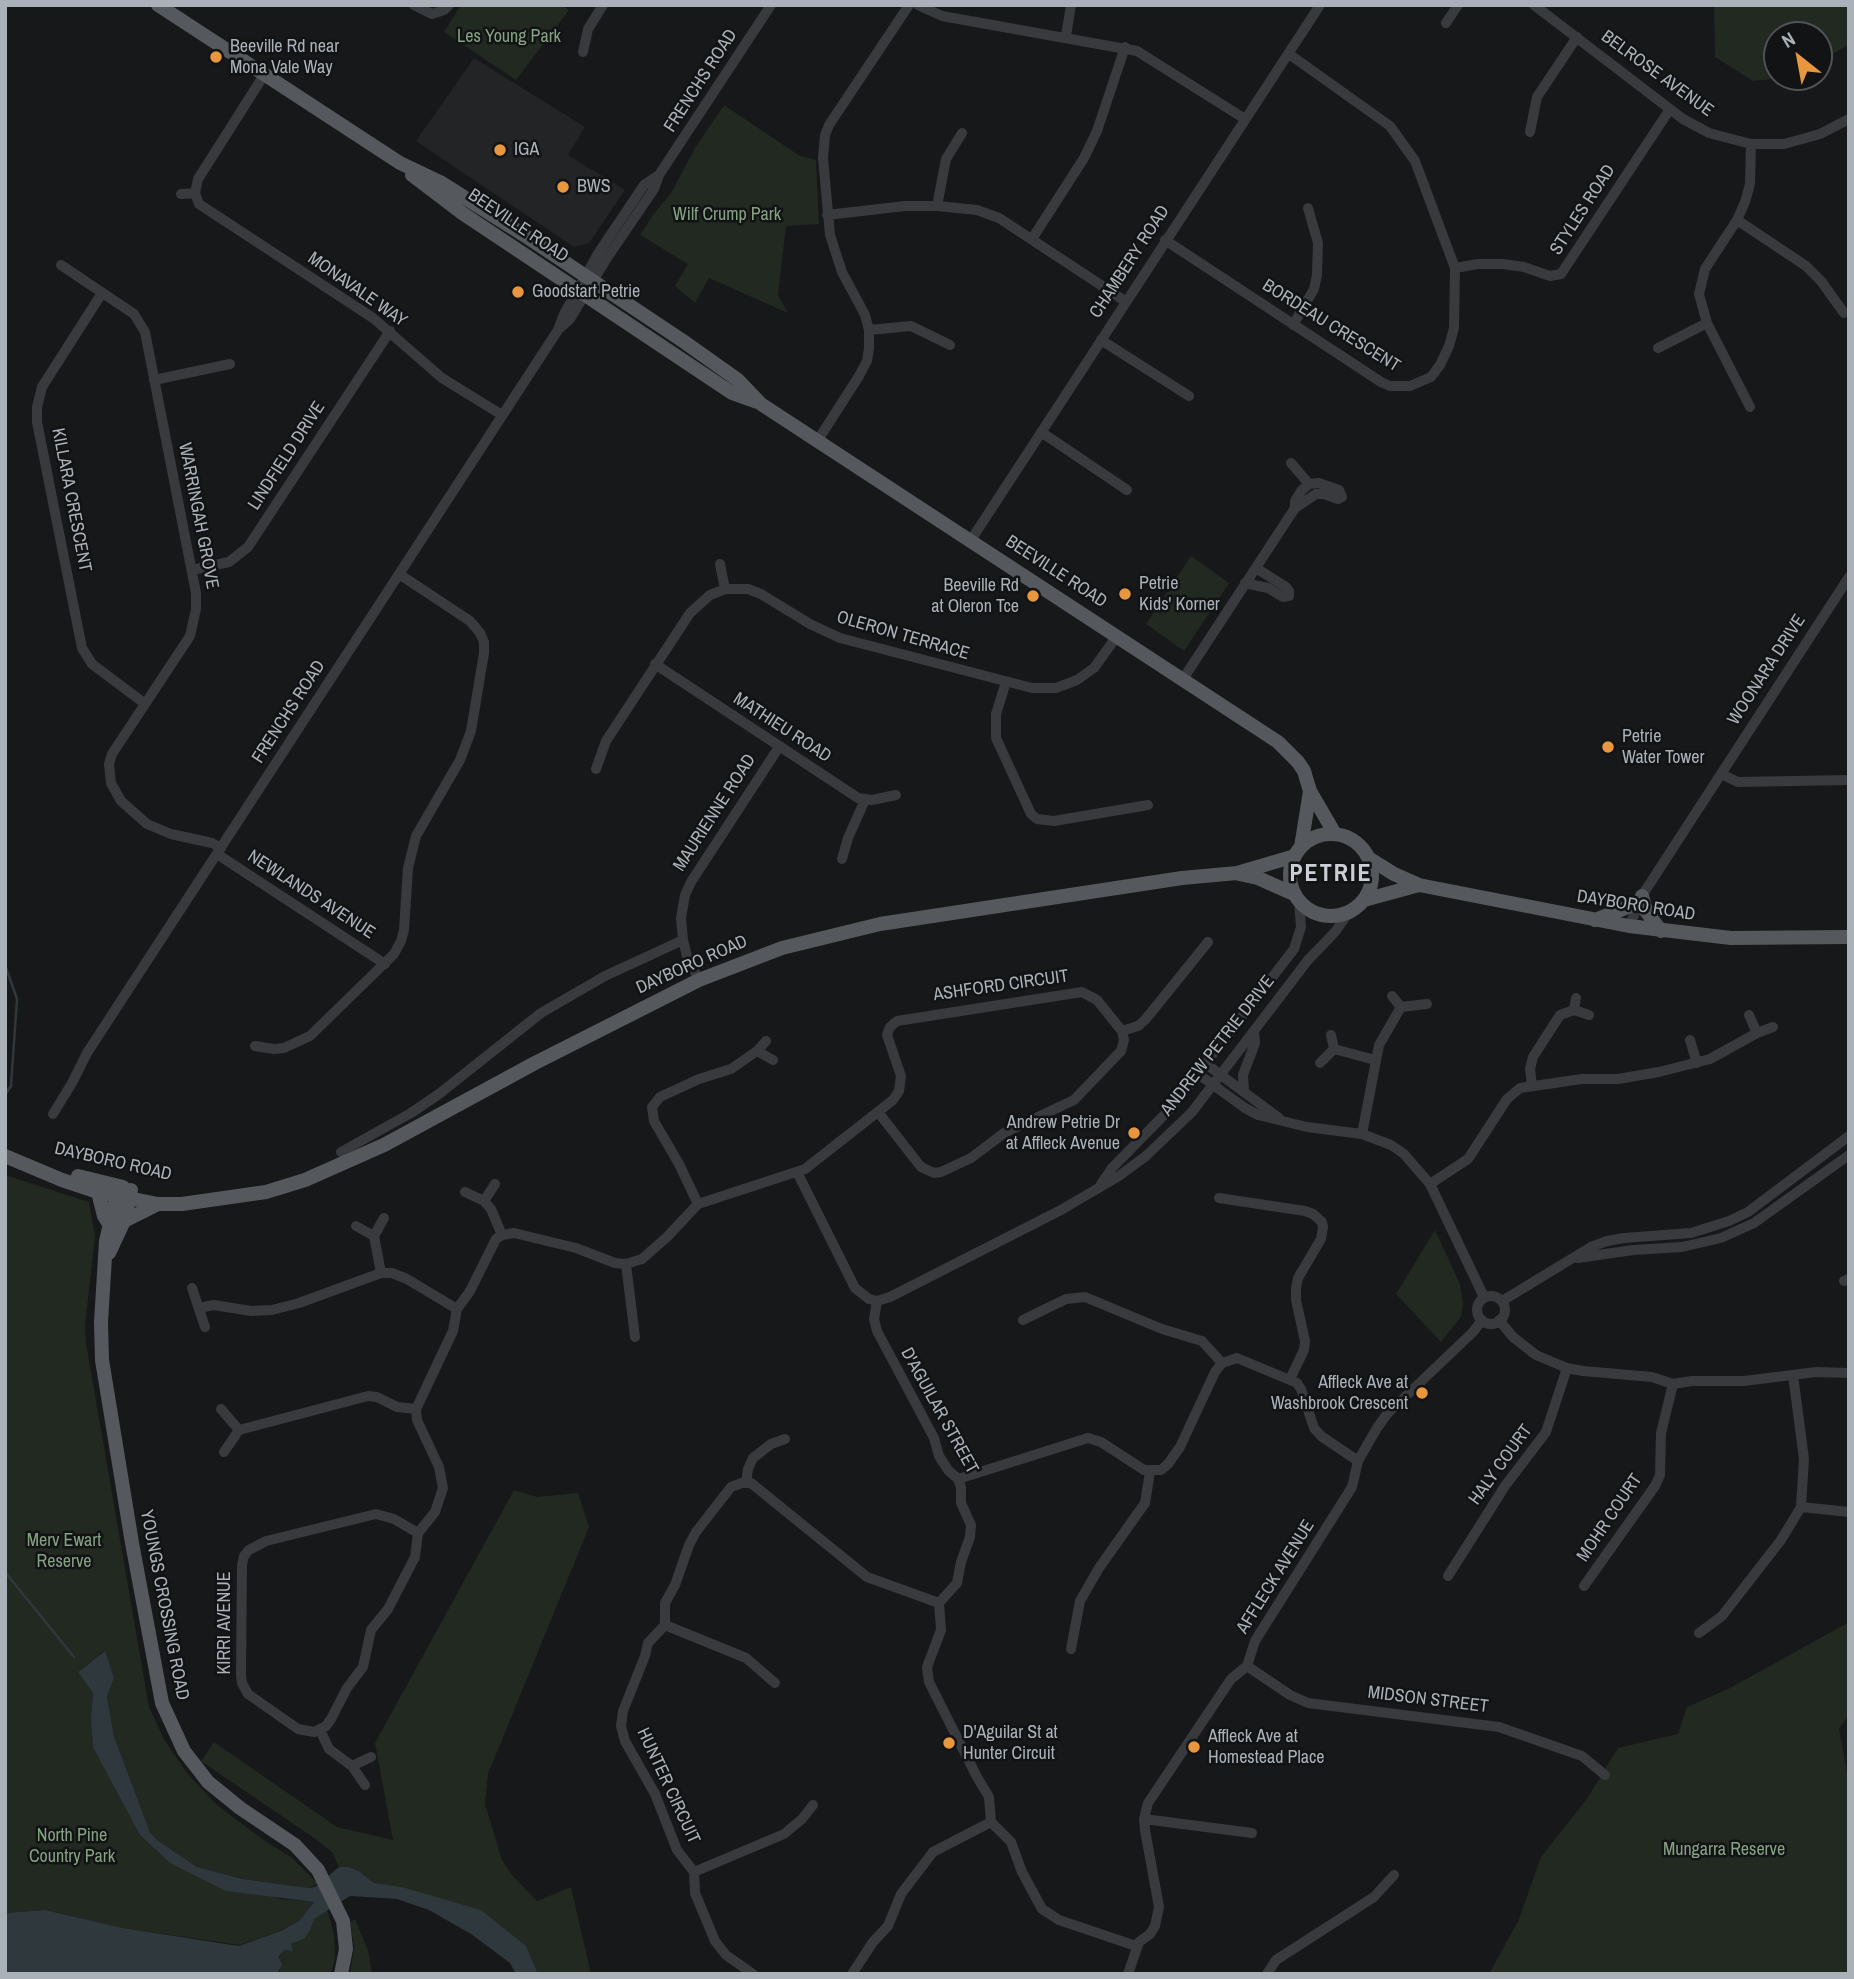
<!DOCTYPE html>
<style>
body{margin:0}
#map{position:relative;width:1854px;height:1979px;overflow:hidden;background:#171819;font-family:"Archivo Narrow",sans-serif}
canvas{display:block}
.frame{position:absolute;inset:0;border:7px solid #aab1b8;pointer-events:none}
.north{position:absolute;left:1763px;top:21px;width:70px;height:70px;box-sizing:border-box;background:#121314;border:2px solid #4f5256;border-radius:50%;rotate:329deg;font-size:19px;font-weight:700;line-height:28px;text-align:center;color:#aab1b8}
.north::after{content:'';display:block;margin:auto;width:24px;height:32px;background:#e9973f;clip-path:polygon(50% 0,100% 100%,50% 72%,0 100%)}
</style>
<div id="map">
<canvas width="1854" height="1979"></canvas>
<div class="frame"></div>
<div class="north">N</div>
</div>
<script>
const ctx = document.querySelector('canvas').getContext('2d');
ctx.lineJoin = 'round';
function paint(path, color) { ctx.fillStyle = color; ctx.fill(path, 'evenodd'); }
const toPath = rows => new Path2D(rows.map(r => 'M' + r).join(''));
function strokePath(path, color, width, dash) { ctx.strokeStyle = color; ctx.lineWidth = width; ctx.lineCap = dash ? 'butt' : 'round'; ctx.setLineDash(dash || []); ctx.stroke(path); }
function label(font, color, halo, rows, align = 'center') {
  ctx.font = font + ' "Archivo Narrow",sans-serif'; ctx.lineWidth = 5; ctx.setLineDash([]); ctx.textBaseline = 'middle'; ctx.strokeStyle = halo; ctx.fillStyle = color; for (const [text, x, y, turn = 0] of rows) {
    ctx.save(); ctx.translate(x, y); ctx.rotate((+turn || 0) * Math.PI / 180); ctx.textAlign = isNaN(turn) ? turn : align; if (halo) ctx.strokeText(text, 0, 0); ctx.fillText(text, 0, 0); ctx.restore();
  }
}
paint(toPath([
 [474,58,585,127,568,155,625,190,589,243,574,247,416,141]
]), '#232426');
paint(toPath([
 [461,5,562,5,569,10,516,80,444,32],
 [1714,5,1849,5,1849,44,1819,63,1819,35,1777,35,1777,77,1791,77,1753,81,1715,57],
 [724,105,800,156,816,160,819,224,786,226,778,295,788,313,709,278,695,303,675,286,688,264,640,235,653,215,671,193,695,148],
 [1191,556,1229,583,1184,651,1146,624],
 [5,1175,89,1202,95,1236,85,1326,86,1343,149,1707,165,1741,187,1773,217,1805,265,1841,291,1857,318,1884,309,1888,244,1879,197,1867,157,1840,150,1832,114,1736,107,1697,114,1678,104,1651,78,1672,93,1693,91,1716,124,1803,140,1835,170,1863,281,1899,314,1902,300,1920,282,1930,240,1945,123,1928,45,1910,5,1913],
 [1435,1230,1460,1284,1463,1303,1461,1317,1441,1342,1396,1294],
 [514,1490,537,1497,578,1493,589,1527,488,1774,485,1804,502,1860,512,1875,537,1901,571,1887,591,1974,538,1974,526,1946,402,1887,374,1883,359,1871,349,1867,339,1867,332,1852,314,1838,201,1761,214,1742,337,1827,393,1840,375,1743],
 [1849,1622,1849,1715,1839,1729,1849,1784,1849,1974,1489,1974,1519,1919,1541,1857,1586,1800,1618,1748,1678,1734,1687,1707,1730,1688],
 [327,1909,334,1934,335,1956,333,1968,329,1974,277,1974,280,1971,280,1954,291,1944,304,1939,310,1931,314,1919],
 [355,1919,368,1950,372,1974,350,1974,354,1947,350,1922]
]), '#212921');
paint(toPath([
 [105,1651,114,1678,107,1697,114,1736,150,1832,157,1840,197,1867,243,1879,309,1888,315,1887,339,1867,349,1867,359,1871,374,1883,402,1887,481,1910,526,1946,538,1974,516,1974,510,1963,471,1934,429,1910,397,1899,350,1896,314,1919,310,1931,304,1939,291,1944,293,1951,285,1950,280,1954,279,1957,282,1965,277,1974,5,1974,5,1913,45,1910,123,1928,239,1946,283,1930,300,1920,314,1902,226,1891,170,1863,140,1835,93,1747,91,1716,93,1693,78,1672]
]), '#2e383d');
strokePath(toPath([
 [5,965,17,999,11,1086,5,1095],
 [5,1572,74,1657]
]), '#2e383d', 2.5);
strokePath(toPath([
 [414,5,432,14,444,10,449,5],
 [918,5,942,16,1137,51,1245,119],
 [1534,5,1683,119,1709,133,1751,144,1784,144,1820,134,1849,119],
 [1446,23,1458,5],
 [1066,36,1071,5],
 [583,52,588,29,603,5],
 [264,75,198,179,195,193,199,204,373,318,442,378,502,415],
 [1530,132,1537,97,1577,37],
 [181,194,195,193],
 [937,206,946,159,962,133],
 [827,215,905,206,937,206,977,210,999,218,1125,301],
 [1737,220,1806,266,1821,281,1844,313],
 [1032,239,1084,158,1097,131,1125,47],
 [1165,240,1381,382,1390,386,1410,386,1431,377,1440,365,1449,346,1454,328,1455,268,1415,161,1390,126,1289,54],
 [61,265,134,314,145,332,196,593,196,609,190,636,112,754,109,764,111,783,121,801,147,824,171,834,212,843,221,848],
 [1455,268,1478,264,1503,264,1524,267,1550,276,1561,274,1670,109],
 [102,293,42,387,37,407,37,422,82,648,92,664,144,703],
 [1293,325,1314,289,1317,275,1318,243,1308,208],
 [560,328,570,319,607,258,654,189,659,175,771,5],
 [869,330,911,326,950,345],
 [1101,340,1189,396],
 [1658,348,1707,323],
 [154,380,230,364],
 [1750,407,1707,323,1699,294,1705,269,1737,220,1745,202,1750,184,1751,144],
 [1041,432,1127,490],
 [818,440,859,376,867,361,869,348,869,330,865,315,842,272,830,235,823,158,825,135,829,125,909,5],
 [1291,463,1309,484],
 [1295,508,1316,494,1324,494,1338,499,1342,497,1339,490,1319,483,1309,484],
 [971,540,1320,5],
 [720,564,725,589],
 [192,570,229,562,248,547,390,331],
 [1245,583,1268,588,1283,597,1289,596,1289,591,1286,587,1256,568],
 [655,664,858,798,872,800,896,795],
 [1183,679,1295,508,1295,501,1301,491,1309,484],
 [1006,682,996,714,996,738,1031,814,1037,819,1054,821,1148,805],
 [596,769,606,741,690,613,710,595,725,589,748,589,761,594,810,624,840,638,1032,688,1056,688,1077,680,1094,668,1117,636],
 [1721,774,1738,782,1849,780],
 [217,854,385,964],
 [842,859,848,838,865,800],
 [1629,926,1645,891,1849,577],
 [699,980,687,956,683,940,681,918,685,895,691,882,779,747],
 [1392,996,1401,1007,1427,1004],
 [1576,998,1574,1010,1589,1015],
 [1749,1015,1757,1033,1773,1027],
 [1122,1031,1138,1026,1145,1020,1208,942],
 [1690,1040,1697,1063],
 [255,1046,274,1049,284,1048,310,1036,394,954,401,941,404,930,408,868,416,836,460,760,471,731,484,653,484,642,480,633,470,621,399,574],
 [1334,1049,1375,1060],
 [757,1051,773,1060],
 [1320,1063,1334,1049,1331,1035],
 [1206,1064,1279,1118],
 [1198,1074,1245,1108,1258,1115,1307,1127,1362,1134,1391,1145,1404,1154,1430,1184,1484,1297],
 [1532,1086,1530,1069,1533,1057,1560,1015,1574,1010],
 [1244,1091,1243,1075,1255,1043,1254,1031],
 [53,1114,72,1083,87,1053,558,330,564,314,599,252,644,185,659,175],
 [1362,1134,1379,1045,1401,1007],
 [341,1152,411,1113,439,1094,541,1013,605,976,683,940],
 [797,1172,855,1288,869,1299,877,1301,890,1297,1061,1210,1119,1176,1146,1156,1192,1112,1308,960,1335,932,1349,912],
 [1101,1184,1112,1168,1172,1107,1294,949,1301,927,1299,901],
 [1430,1184,1468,1159,1507,1099,1520,1088,1582,1079,1618,1079,1659,1072,1710,1059,1757,1033],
 [465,1192,484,1201,495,1184],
 [1219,1198,1305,1211,1313,1214,1322,1222,1323,1227,1321,1239,1298,1278,1296,1288,1296,1300,1305,1341,1304,1350,1290,1379],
 [484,1201,491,1209,502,1235],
 [698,1204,679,1164,654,1121,652,1107,660,1097,699,1079,731,1069,757,1051,766,1041],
 [356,1226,374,1236,384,1218],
 [374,1236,381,1273],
 [1578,1258,1633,1250,1682,1247,1721,1238,1754,1223,1849,1155],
 [626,1264,635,1337],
 [1844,1281,1849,1279],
 [192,1288,205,1327],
 '1477 1310a14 14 0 1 1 28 0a14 14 0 1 1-28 0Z',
 [877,1301,874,1319,877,1331,934,1438,939,1456,948,1470,958,1479,961,1487,961,1503,971,1525,970,1537,961,1562,957,1583,939,1603,941,1630,927,1667,929,1682,977,1777,989,1797,991,1822,1011,1842,1022,1872,1042,1909,1059,1920,1136,1946],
 [1502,1301,1591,1247,1607,1241,1624,1238,1691,1233,1729,1221,1748,1212,1849,1136],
 [199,1308,214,1305,251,1311,272,1310,299,1303,381,1273,392,1273,407,1279,457,1309],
 [1023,1320,1066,1299,1085,1297,1162,1329,1202,1341,1222,1363],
 [1499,1320,1513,1337,1536,1355,1567,1368,1583,1371,1652,1377,1673,1384,1692,1381,1744,1381,1816,1372,1849,1373],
 [221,1409,239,1430,224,1452],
 [239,1430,368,1396,377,1397,397,1407,416,1409],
 [958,1479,1088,1438,1101,1442,1144,1470,1161,1470,1168,1464,1180,1447,1215,1372,1222,1363,1237,1358,1297,1383,1301,1389,1314,1428,1321,1436,1358,1461],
 [746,1483,748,1469,753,1458,771,1444,785,1439],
 [1801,1507,1849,1512],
 [418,1533,394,1519,376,1514,266,1541,249,1550,244,1556,242,1565,241,1675,242,1683,248,1694,298,1729,314,1732,326,1726,331,1719,347,1688,363,1667,371,1630,388,1609,415,1557,418,1533,435,1512,443,1488,439,1467,417,1420,416,1409,453,1331,457,1309,470,1291,496,1239,502,1235,514,1233,576,1248,615,1263,626,1264,642,1259,667,1237,698,1204,805,1169,893,1100,899,1091,901,1076,887,1035,890,1027,897,1021,1082,992,1097,1000,1122,1031,1124,1040,1121,1051,1074,1100,1004,1133,971,1158,941,1172,934,1173,921,1167,878,1112],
 [1448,1576,1505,1486,1546,1432,1567,1368],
 [1584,1586,1655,1486,1660,1475,1661,1433,1673,1384],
 [665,1625,746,1658,775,1683],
 [1699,1633,1722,1616,1781,1540,1801,1507,1804,1459,1793,1375],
 [1071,1649,1080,1601,1099,1568,1145,1503,1150,1472],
 [1247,1666,1290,1695,1308,1703,1499,1727,1582,1756,1605,1775],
 [320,1730,329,1749,352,1766],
 [365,1785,352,1766,371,1757],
 [1144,1819,1252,1833],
 [694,1872,784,1834,802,1819,813,1805],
 [753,1974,726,1955,715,1941,695,1893,694,1872,677,1850,655,1794,625,1741,621,1726,623,1711,645,1656,648,1643,665,1625,665,1603,675,1585,689,1545,696,1532,731,1487,742,1483,751,1483,867,1577,939,1603],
 [852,1974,873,1942,888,1926,901,1894,933,1852,991,1822],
 [1128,1974,1139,1942,1150,1934,1155,1926,1159,1907,1145,1830,1144,1819,1148,1803,1231,1679,1247,1666,1255,1641,1352,1487,1358,1461,1377,1428,1387,1414,1473,1332,1482,1320],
 [1267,1974,1276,1960,1374,1897,1394,1875]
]), '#383a3e', 10);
strokePath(toPath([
 [158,5,400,163,440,182,524,235,683,341,738,380,761,404,1278,742,1298,762,1304,771,1310,791,1301,847],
 [412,175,462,213,732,393,757,402],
 [1310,791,1335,834],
 '1290 875a41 41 0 1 1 82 0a41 41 0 1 1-82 0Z',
 [1370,859,1394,874,1419,885,1629,926,1731,938,1849,937],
 [1239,874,1258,878,1294,894],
 [1642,896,1646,911,1661,931],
 [1364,900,1419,885],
 [1595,920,1638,903],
 [5,1156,62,1180,98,1192,158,1204,182,1204,266,1192,305,1180,384,1145,535,1063,699,980,782,948,880,924,1182,878,1237,873,1295,856],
 [78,1176,123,1187],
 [119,1186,106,1241,101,1322,102,1360,132,1543,162,1703,184,1751,208,1782,240,1808,295,1845,318,1870,343,1921,346,1949,341,1974],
 [98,1192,104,1216,110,1226],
 [124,1221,158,1204],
 [109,1253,124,1221,131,1190]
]), '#55585d', 14);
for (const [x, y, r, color] of [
 [216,57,7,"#e9973f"],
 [500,150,7,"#e9973f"],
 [563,187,7,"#e9973f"],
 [518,292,7,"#e9973f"],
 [1125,594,7,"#e9973f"],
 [1033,596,7,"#e9973f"],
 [1608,747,7,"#e9973f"],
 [1134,1133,7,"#e9973f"],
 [1422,1393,7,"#e9973f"],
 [949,1743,7,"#e9973f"],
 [1194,1747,7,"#e9973f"]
]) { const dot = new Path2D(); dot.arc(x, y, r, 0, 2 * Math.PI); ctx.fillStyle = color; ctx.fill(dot); strokePath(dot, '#121314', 2.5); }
label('18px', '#85a282', '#121314', [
 ["Les Young Park",509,37],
 ["Wilf Crump Park",727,215],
 ["Merv Ewart",64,1541],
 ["Reserve",64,1562],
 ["North Pine",72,1836],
 ["Country Park",72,1857],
 ["Mungarra Reserve",1724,1850]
]);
label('18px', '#aab1b8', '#121314', [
 ["Beeville Rd near",230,47],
 ["Mona Vale Way",230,68],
 ["IGA",514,150],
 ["BWS",577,187],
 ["Goodstart Petrie",532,292],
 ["Petrie",1139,584],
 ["Kids' Korner",1139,605],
 ["Beeville Rd",1019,586,"right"],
 ["at Oleron Tce",1019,607,"right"],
 ["Petrie",1622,737],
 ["Water Tower",1622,758],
 ["Andrew Petrie Dr",1120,1123,"right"],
 ["at Affleck Avenue",1120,1144,"right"],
 ["Affleck Ave at",1408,1383,"right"],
 ["Washbrook Crescent",1408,1404,"right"],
 ["D'Aguilar St at",963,1733],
 ["Hunter Circuit",963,1754],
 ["Affleck Ave at",1208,1737],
 ["Homestead Place",1208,1758]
], 'left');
label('18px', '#aab1b8', '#121314', [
 ["BELROSE AVENUE",1657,74,36],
 ["FRENCHS ROAD",701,81,-57],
 ["STYLES ROAD",1583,210,-57],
 ["BEEVILLE ROAD",518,226,34],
 ["CHAMBERY ROAD",1130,262,-57],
 ["MONAVALE WAY",357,290,35],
 ["BORDEAU CRESCENT",1331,326,32],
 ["LINDFIELD DRIVE",287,456,-57],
 ["KILLARA CRESCENT",71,500,79],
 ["WARRINGAH GROVE",198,516,79],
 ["BEEVILLE ROAD",1056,572,33],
 ["OLERON TERRACE",903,636,16],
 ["WOONARA DRIVE",1767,670,-57],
 ["FRENCHS ROAD",289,712,-57],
 ["MATHIEU ROAD",782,728,33],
 ["MAURIENNE ROAD",715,813,-57],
 ["NEWLANDS AVENUE",311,895,33],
 ["DAYBORO ROAD",1636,906,9],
 ["DAYBORO ROAD",692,965,-24],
 ["ASHFORD CIRCUIT",1001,986,-8],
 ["ANDREW PETRIE DRIVE",1218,1046,-52],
 ["DAYBORO ROAD",113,1162,13],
 ["D'AGUILAR STREET",939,1411,61],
 ["HALY COURT",1501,1465,-54],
 ["MOHR COURT",1610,1518,-56],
 ["AFFLECK AVENUE",1276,1577,-58],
 ["YOUNGS CROSSING ROAD",164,1605,79],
 ["KIRRI AVENUE",225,1623,-90],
 ["MIDSON STREET",1428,1700,7],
 ["HUNTER CIRCUIT",668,1786,65]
]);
ctx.letterSpacing = '2px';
label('bold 24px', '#cbcfd5', '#121314', [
 ["PETRIE",1331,875]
]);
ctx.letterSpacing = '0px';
</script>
